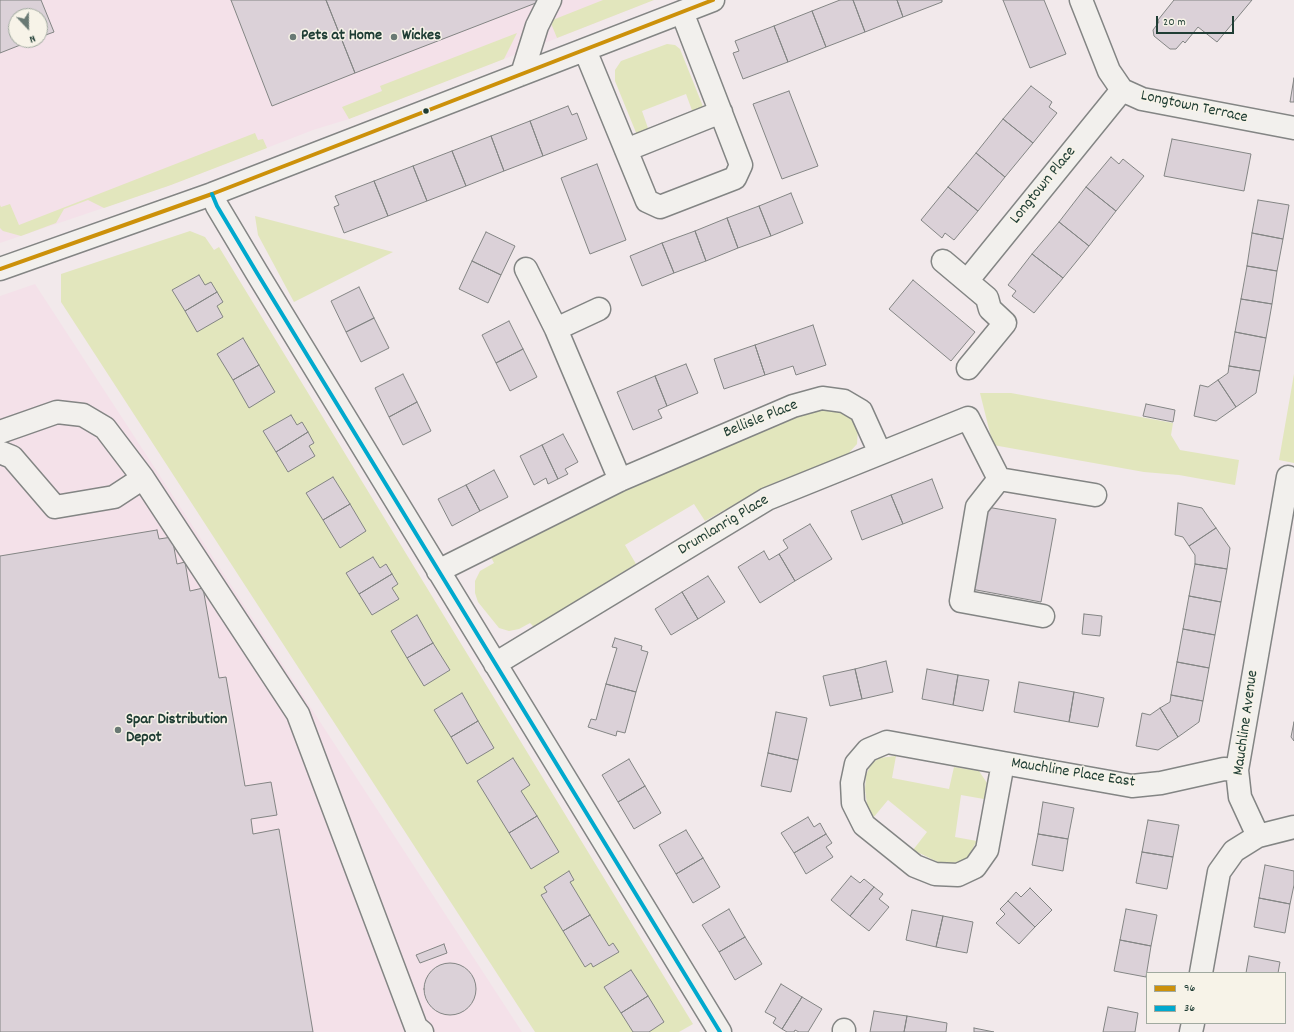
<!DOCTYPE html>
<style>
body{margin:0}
#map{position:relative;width:1294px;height:1032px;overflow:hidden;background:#f2e9eb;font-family:Dekko,sans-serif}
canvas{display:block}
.legend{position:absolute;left:1146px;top:972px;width:140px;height:52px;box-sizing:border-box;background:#f7f3e8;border:1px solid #a1aaa0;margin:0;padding:5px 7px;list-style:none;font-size:12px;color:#1f3d34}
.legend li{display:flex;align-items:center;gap:8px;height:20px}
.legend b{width:20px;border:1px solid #a1aaa0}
.north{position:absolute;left:8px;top:8px;width:40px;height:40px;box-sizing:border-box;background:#f7f3e8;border:1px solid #a1aaa0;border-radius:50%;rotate:158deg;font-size:11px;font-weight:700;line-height:16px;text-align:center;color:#1f3d34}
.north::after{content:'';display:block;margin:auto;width:14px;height:18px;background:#697974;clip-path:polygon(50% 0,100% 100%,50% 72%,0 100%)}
.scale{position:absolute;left:1156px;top:16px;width:78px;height:18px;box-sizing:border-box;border:2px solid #1f3d34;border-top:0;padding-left:5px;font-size:12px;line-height:14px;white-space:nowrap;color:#1f3d34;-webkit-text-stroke:3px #f7f3e8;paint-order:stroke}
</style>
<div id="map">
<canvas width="1294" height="1032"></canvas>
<ul class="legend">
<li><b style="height:5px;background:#cc910a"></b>96</li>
<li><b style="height:5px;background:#00a9ce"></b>36</li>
</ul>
<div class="north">N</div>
<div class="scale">20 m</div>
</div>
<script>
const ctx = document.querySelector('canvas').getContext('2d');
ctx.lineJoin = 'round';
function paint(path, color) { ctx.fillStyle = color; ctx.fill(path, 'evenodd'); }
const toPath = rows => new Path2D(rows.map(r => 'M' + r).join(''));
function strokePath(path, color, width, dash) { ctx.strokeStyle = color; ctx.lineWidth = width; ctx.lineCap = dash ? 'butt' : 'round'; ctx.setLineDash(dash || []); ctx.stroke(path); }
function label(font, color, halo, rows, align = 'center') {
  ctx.font = font + ' Dekko,sans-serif'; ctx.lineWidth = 3; ctx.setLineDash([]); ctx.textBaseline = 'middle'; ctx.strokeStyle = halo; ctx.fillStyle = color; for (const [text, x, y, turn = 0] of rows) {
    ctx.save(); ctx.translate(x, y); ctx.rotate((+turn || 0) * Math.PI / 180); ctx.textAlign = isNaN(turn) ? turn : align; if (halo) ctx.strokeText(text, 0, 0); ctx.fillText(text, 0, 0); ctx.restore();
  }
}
paint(toPath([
 [0,0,654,0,504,59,349,119,313,130,171,185,0,243],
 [16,16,40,16,40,40,16,40],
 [35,284,522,1032,0,1032,0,296]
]), '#f4e1e9');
paint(toPath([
 [603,0,654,0,557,38,550,21],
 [517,33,504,59,349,119,342,107,382,91,380,86],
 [667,44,675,45,680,49,704,109,693,113,686,94,642,111,649,131,637,135,615,81,615,70,621,61],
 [255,133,258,140,263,139,267,148,171,185,104,208,88,200,64,209,56,223,21,236,3,231,0,228,0,205,1,207,10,204,19,225],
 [255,216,393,252,294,302,258,235],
 [190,231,205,237,214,250,219,247,693,1024,679,1032,535,1032,61,302,61,274],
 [1294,374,1294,463,1279,460],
 [980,393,1011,393,1173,423,1171,435,1180,450,1239,460,1235,485,1179,475,1144,472,993,445],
 [832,408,849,415,858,428,857,444,847,455,769,485,705,521,694,504,625,545,636,564,534,627,530,623,519,629,509,631,499,628,478,602,475,593,475,581,480,571,494,563,491,557,623,490,783,421,809,412],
 [896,756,892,778,949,789,954,767,979,771,987,783,984,799,961,795,955,837,977,841,966,860,944,865,913,850,927,832,888,800,873,818,867,805,865,789,866,775,871,764,879,758]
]), '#e2e6bd');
const building = toPath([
 [0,0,41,0,54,32,40,37,40,16,16,16,16,40,33,40,0,53,0,0],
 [231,0,326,0,355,73,272,106,231,0],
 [326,0,541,0,541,1,355,73,326,0],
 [840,0,853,0,865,32,826,47,812,11,840,0],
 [853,0,897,0,903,17,865,32,853,0],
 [897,0,942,0,942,2,903,17,897,0],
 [1003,0,1044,0,1066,54,1030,68,1003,0],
 [1174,0,1252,0,1217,42,1198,27,1185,43,1183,41,1176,49,1170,49,1154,36,1153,30,1159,22,1158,20,1174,0],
 [812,11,826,47,788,62,774,26,812,11],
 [774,26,788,62,743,79,733,53,739,51,735,41,774,26],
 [1294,78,1294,102,1290,102,1294,78],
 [1031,86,1052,102,1049,107,1057,113,1033,143,1003,119,1031,86],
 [789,91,818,166,782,179,753,104,789,91],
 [568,106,572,115,577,113,587,139,543,156,530,121,568,106],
 [1003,119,1033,143,1005,177,976,153,1003,119],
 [530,121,543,156,504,171,491,136,530,121],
 [491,136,504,171,466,186,452,151,491,136],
 [1172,139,1251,154,1244,191,1164,176,1172,139],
 [452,151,466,186,427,201,413,166,452,151],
 [976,153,1005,177,978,211,948,187,976,153],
 [1111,157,1119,164,1123,159,1144,176,1116,211,1086,187,1111,157],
 [597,164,626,240,590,254,561,178,597,164],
 [413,166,427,201,388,216,374,181,413,166],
 [374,181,388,216,344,233,334,207,339,205,335,196,374,181],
 [948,187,978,211,954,240,945,233,942,238,921,220,948,187],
 [1086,187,1116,211,1089,246,1059,222,1086,187],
 [791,193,803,223,771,236,759,206,791,193],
 [1258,200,1289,205,1283,239,1252,233,1258,200],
 [759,206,771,236,738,248,727,218,759,206],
 [727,218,738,248,706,261,695,231,727,218],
 [1059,222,1089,246,1063,278,1032,254,1059,222],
 [695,231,706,261,674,273,662,243,695,231],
 [486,232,515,246,501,275,472,261,486,232],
 [1252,233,1283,239,1277,271,1247,266,1252,233],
 [662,243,674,273,642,286,630,256,662,243],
 [1032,254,1063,278,1034,313,1012,296,1016,291,1008,285,1032,254],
 [472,261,501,275,488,303,459,289,472,261],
 [1247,266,1277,271,1272,304,1241,299,1247,266],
 [199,275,205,285,211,282,217,292,185,311,172,290,199,275],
 [913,280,975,332,951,361,889,309,913,280],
 [359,287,374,318,346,332,331,301,359,287],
 [217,292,223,302,217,306,223,317,197,332,185,311,217,292],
 [1241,299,1272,304,1266,338,1235,332,1241,299],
 [374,318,389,348,361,362,346,332,374,318],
 [509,321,523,349,496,363,482,335,509,321],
 [813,325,826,365,796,375,793,366,765,375,755,345,813,325],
 [1235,332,1266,338,1260,371,1229,366,1235,332],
 [243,338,259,365,233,380,217,354,243,338],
 [755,345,765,375,724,389,714,359,755,345],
 [523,349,537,377,510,391,496,363,523,349],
 [686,364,698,393,667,406,655,376,686,364],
 [259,365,275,392,249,408,233,380,259,365],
 [1229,366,1260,371,1256,393,1236,407,1218,380,1228,373,1229,366],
 [403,374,417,402,389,417,375,388,403,374],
 [655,376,667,406,658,410,662,418,633,430,617,392,655,376],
 [1218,380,1236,407,1216,421,1194,416,1200,385,1208,387,1218,380],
 [417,402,431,431,403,445,389,417,417,402],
 [1146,404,1175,410,1173,422,1143,416,1146,404],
 [291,415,297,425,302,422,308,432,276,452,263,431,291,415],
 [308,432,314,443,309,446,315,456,288,472,276,452,308,432],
 [563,434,578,462,565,469,568,474,558,479,542,445,563,434],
 [542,445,558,479,548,484,546,478,534,485,520,456,542,445],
 [494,470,508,497,480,511,466,485,494,470],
 [333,477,350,504,323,520,306,493,333,477],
 [932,479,943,508,903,524,891,495,932,479],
 [466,485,480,511,452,526,438,499,466,485],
 [891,495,903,524,862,540,851,511,891,495],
 [1178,503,1202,508,1216,528,1189,546,1183,537,1175,535,1178,503],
 [350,504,366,531,340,548,323,520,350,504],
 [987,507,1056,519,1041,602,971,589,987,507],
 [810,524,832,559,795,581,779,554,788,548,783,540,810,524],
 [1216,528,1230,548,1227,569,1195,564,1195,555,1189,546,1216,528],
 [157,530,159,539,172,537,177,564,185,562,190,591,203,588,219,678,226,677,245,786,271,782,277,815,251,819,253,834,279,829,313,1032,0,1032,0,556,157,530],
 [764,551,769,560,779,554,795,581,760,603,738,567,764,551],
 [373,557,380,568,386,564,392,574,359,594,346,573,373,557],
 [1195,564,1227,569,1221,602,1189,596,1195,564],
 [392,574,398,584,392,588,399,599,372,615,359,594,392,574],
 [708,576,725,602,698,619,682,592,708,576],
 [682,592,698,619,671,635,655,609,682,592],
 [1189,596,1221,602,1215,635,1183,629,1189,596],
 [1084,614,1102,616,1100,636,1082,634,1084,614],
 [417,615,433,643,407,658,391,631,417,615],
 [1183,629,1215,635,1209,668,1177,662,1183,629],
 [615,638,642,646,641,650,648,652,636,692,606,684,617,648,612,647,615,638],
 [433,643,450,670,424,686,407,658,433,643],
 [886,661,893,692,862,699,855,669,886,661],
 [1177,662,1209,668,1203,701,1171,695,1177,662],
 [855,669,862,699,830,706,823,676,855,669],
 [927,669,958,675,953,705,922,699,927,669],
 [958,675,989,680,983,711,953,705,958,675],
 [1019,682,1074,692,1069,722,1014,712,1019,682],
 [606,684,636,692,625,733,617,731,616,736,588,727,591,719,596,720,606,684],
 [1074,692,1104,698,1098,727,1069,722,1074,692],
 [462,693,478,721,451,737,434,710,462,693],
 [1171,695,1203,701,1199,722,1178,737,1160,708,1170,702,1171,695],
 [1160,708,1178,737,1158,750,1136,746,1142,713,1150,715,1160,708],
 [776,712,807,718,798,760,768,753,776,712],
 [478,721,494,748,467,764,451,737,478,721],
 [1294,722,1294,741,1291,737,1294,722],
 [768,753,798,760,791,792,761,786,768,753],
 [513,758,530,785,521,791,537,816,509,833,477,781,513,758],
 [629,759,645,786,618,802,602,775,629,759],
 [645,786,661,813,634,829,618,802,645,786],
 [1043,802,1074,808,1068,839,1038,834,1043,802],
 [537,816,559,852,531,869,509,833,537,816],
 [808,817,814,827,820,823,826,834,794,853,781,833,808,817],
 [1148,820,1179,825,1173,857,1142,852,1148,820],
 [686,830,703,858,676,874,659,845,686,830],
 [826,834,832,843,826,847,833,857,806,874,794,853,826,834],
 [1038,834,1068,839,1063,871,1032,865,1038,834],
 [1142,852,1173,857,1167,889,1136,883,1142,852],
 [703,858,720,887,693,903,676,874,703,858],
 [1265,865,1294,871,1294,885,1290,904,1259,898,1265,865],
 [569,871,574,880,570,882,590,915,563,931,541,895,547,892,544,887,569,871],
 [851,876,860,883,864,879,874,887,850,916,831,900,851,876],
 [874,887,883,894,879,899,889,907,869,931,850,916,874,887],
 [1030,888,1052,910,1035,927,1008,901,1016,892,1021,897,1030,888],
 [1259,898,1290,904,1285,933,1254,927,1259,898],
 [1008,901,1035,927,1019,944,996,923,1005,914,1000,909,1008,901],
 [729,909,745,937,719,952,702,925,729,909],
 [1126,909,1157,915,1151,946,1120,940,1126,909],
 [912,910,943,916,936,947,906,940,912,910],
 [590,915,609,946,613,943,619,952,593,967,591,963,585,967,563,931,590,915],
 [943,916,973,922,967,953,936,947,943,916],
 [745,937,762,964,735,980,719,952,745,937],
 [1120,940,1151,946,1146,977,1114,971,1120,940],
 [444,944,447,953,420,963,416,955,444,944],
 [1249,956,1280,962,1278,973,1246,973,1249,956],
 '424 989a26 26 0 1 1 52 0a26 26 0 1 1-52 0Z',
 [631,970,648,996,621,1013,604,987,631,970],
 [781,984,802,997,782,1029,773,1023,776,1018,765,1012,781,984],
 [648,996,664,1022,649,1032,633,1032,621,1013,648,996],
 [802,997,822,1009,808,1032,799,1032,795,1030,794,1032,787,1032,782,1029,802,997],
 [1108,1007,1138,1013,1135,1032,1103,1032,1108,1007],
 [874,1011,907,1016,904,1032,870,1032,874,1011],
 [907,1016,947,1023,946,1032,904,1032,907,1016],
 [974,1028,994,1032,974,1032,974,1028]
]);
paint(building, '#dbd1d8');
strokePath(building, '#838584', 1);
const minor = toPath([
 [1081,0,1109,71,1122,90,1142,99,1294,128],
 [585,50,647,201,660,207,735,178,741,165,682,12],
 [522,74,537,26,550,0],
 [626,150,721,112],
 [212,194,217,206,257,273,720,1032],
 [943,261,987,298,990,309,1005,323,968,368],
 [0,269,212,194,713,0],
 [526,269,556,329,620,480],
 [967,281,1122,90],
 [556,329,599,309],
 [0,432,57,412,83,415,105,428,143,478,298,714,416,1027,422,1032],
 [0,453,2,453,12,457,55,507,114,497,143,478],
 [999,479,977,507,961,601,1043,616],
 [438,571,620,480,793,406,822,398,844,401,861,411,880,453],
 [495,664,767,499,968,418,999,479,1095,495],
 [1003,763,887,742,868,750,856,764,852,783,853,803,864,825,915,866,935,874,958,875,975,867,987,850,1003,763,1132,786,1161,783,1224,769,1237,770],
 [1258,836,1240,797,1237,770,1288,477],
 [1201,973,1219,872,1234,851,1258,836,1294,827],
 [844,1032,844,1030],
 [1191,1032,1193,1023]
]);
strokePath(minor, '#838584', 25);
strokePath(minor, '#f2f0ed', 22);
strokePath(toPath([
 [0,269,212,194,713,0]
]), '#cc910a', 4);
strokePath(toPath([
 [212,194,217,206,257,273,720,1032]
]), '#00a9ce', 4);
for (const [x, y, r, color] of [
 [293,37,4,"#697974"],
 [394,37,4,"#697974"],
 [426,111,3.5,"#1f3d34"],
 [118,730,4,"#697974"]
]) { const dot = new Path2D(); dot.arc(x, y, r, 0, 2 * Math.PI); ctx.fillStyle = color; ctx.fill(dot); strokePath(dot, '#f7f3e8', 1.5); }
label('bold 16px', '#1f3d34', '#f7f3e8', [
 ["Pets at Home",301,37],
 ["Wickes",402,37],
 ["Spar Distribution",126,721],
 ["Depot",126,739]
], 'left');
label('16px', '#1f3d34', '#f7f3e8', [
 ["Longtown Terrace",1194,108,12],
 ["Longtown Place",1044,186,-51],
 ["Bellisle Place",761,420,-22],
 ["Drumlanrig Place",724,526,-31],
 ["Mauchline Avenue",1247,723,-82],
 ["Mauchline Place East",1073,774,9]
]);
</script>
